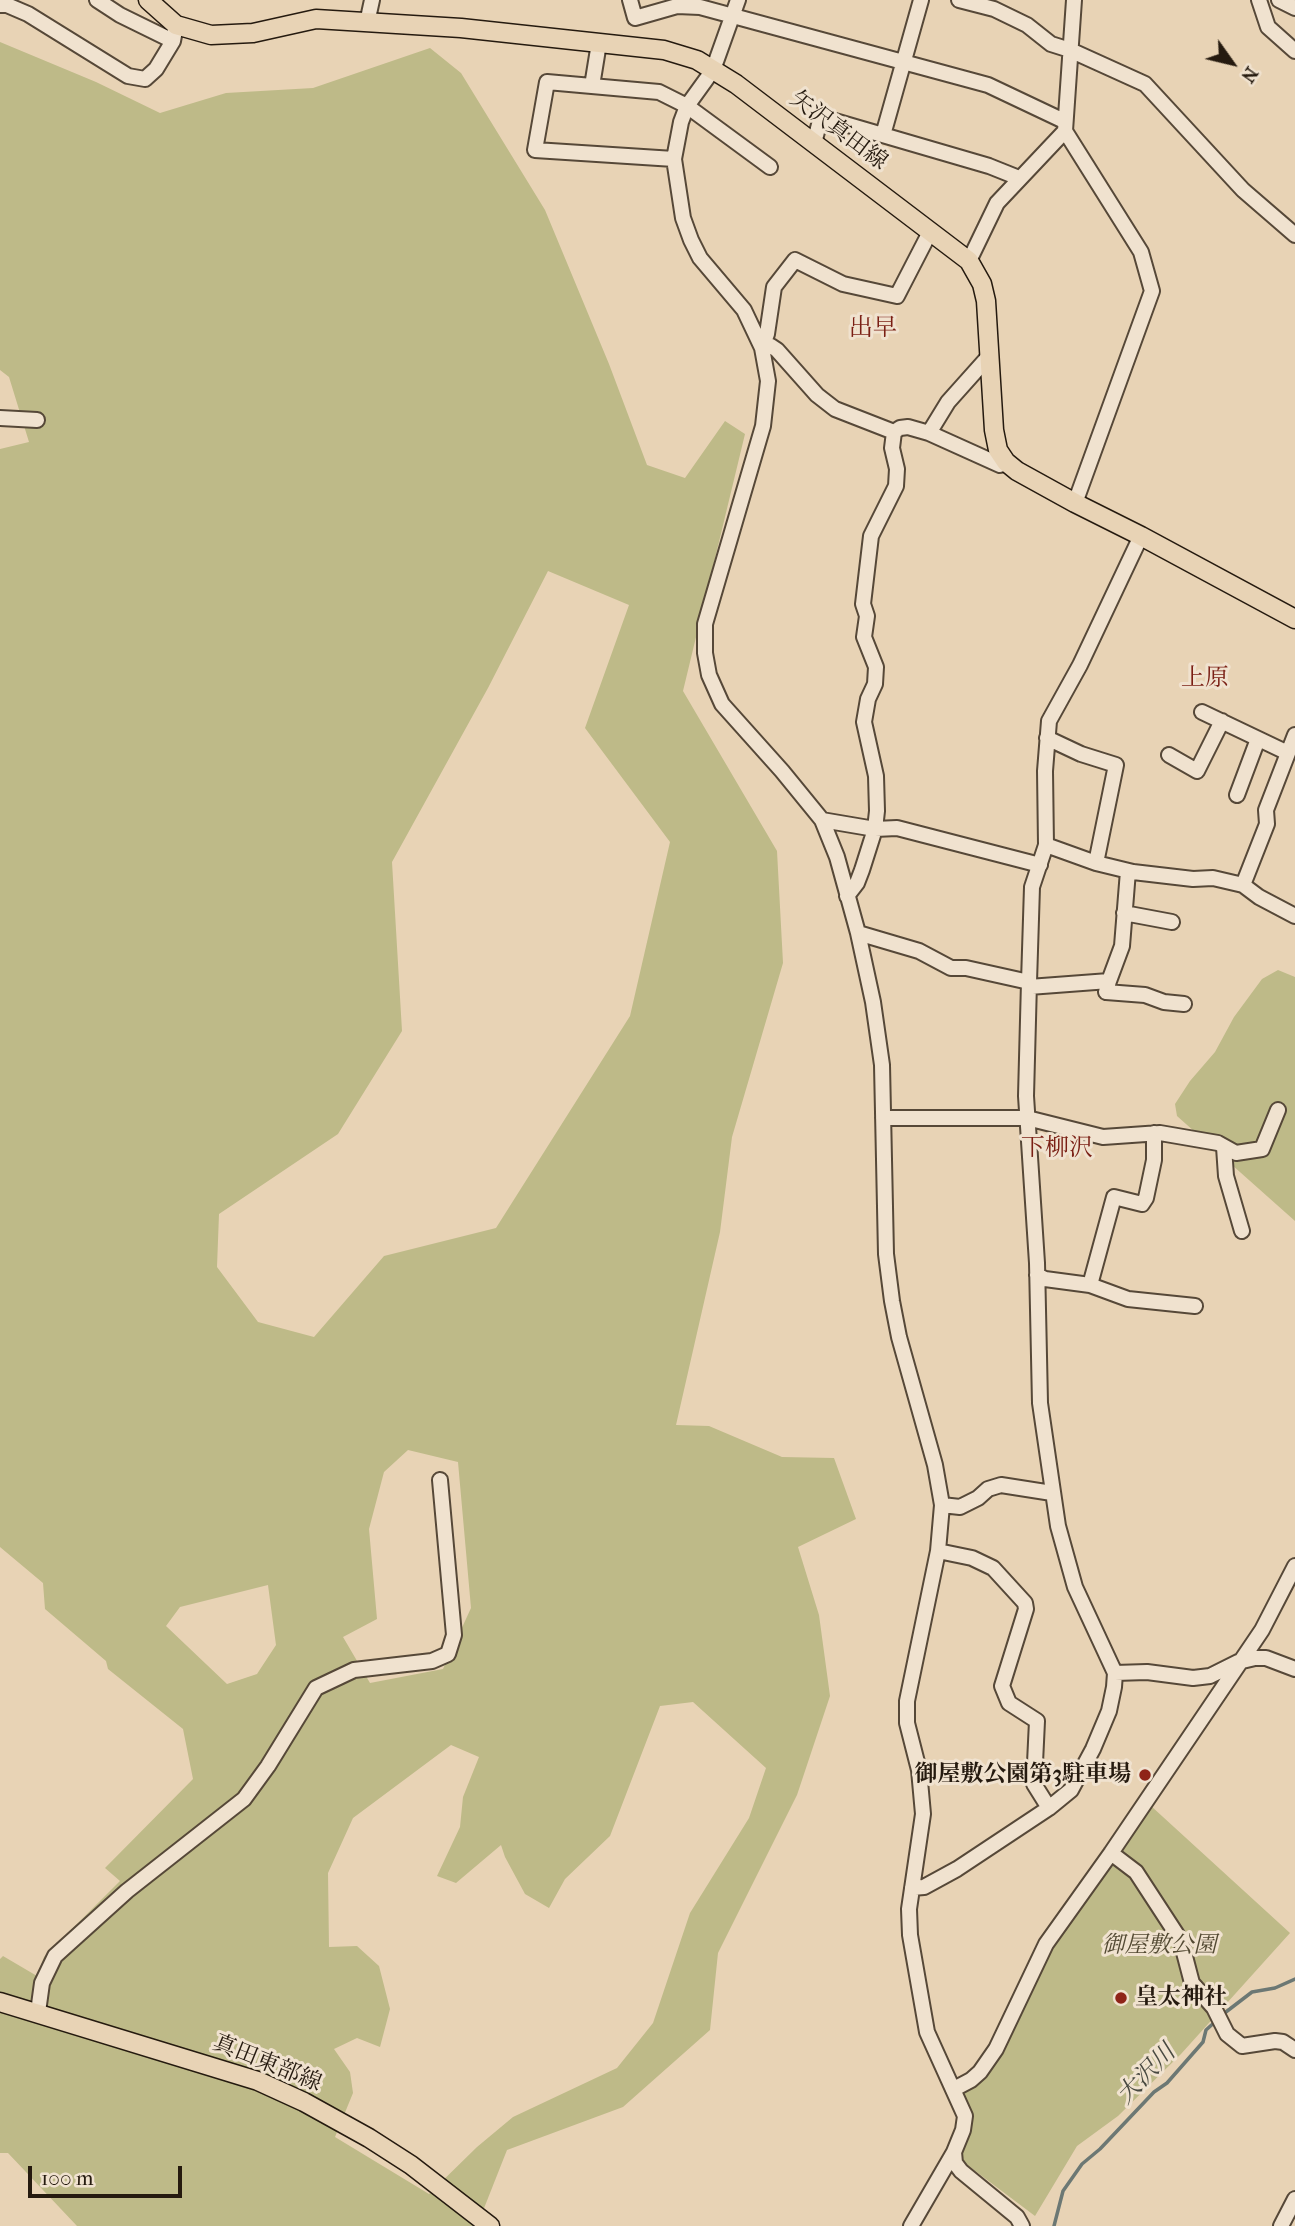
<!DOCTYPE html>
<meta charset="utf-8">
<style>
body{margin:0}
#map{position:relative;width:1295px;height:2226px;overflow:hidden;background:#e8d3b5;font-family:"IM FELL French Canon",serif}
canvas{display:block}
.north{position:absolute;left:1197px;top:28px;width:70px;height:70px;-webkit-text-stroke:5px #f0e2cf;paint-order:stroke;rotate:124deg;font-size:19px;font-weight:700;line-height:28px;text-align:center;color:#251a0f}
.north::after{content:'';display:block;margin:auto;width:24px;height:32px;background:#251a0f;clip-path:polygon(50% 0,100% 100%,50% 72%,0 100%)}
.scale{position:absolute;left:28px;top:2166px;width:154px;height:32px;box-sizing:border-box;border:4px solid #251a0f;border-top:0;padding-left:9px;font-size:21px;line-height:24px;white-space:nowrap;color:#251a0f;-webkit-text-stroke:5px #f0e2cf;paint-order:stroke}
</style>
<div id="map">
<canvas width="1295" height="2226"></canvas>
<div class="north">N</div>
<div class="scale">100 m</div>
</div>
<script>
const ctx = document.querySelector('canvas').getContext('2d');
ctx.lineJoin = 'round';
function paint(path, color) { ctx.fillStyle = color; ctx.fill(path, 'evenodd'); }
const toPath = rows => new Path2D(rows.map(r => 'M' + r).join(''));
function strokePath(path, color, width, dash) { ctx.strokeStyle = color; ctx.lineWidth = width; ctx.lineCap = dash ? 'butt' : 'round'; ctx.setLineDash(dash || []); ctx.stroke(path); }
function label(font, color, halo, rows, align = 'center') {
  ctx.font = font + ' "IM FELL French Canon","Noto Serif JP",serif'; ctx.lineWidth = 6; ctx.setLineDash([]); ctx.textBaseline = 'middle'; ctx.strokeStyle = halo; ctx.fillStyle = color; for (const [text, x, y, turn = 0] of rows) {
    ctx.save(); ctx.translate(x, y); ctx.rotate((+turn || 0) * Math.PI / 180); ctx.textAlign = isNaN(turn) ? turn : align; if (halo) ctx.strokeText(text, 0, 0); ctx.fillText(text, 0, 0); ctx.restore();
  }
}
paint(toPath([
 [0,42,96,82,160,113,226,93,313,88,430,48,461,73,545,210,609,364,647,465,685,478,725,421,745,434,683,691,777,851,783,963,732,1137,720,1232,676,1425,709,1426,782,1457,834,1458,856,1519,798,1547,819,1615,830,1696,797,1795,718,1953,710,2030,623,2107,507,2150,477,2226,77,2226,8,2153,0,2153,0,1959,3,1956,37,1976,44,1957,120,1881,105,1868,193,1779,183,1729,108,1669,106,1661,45,1609,43,1583,0,1547,0,449,29,442,9,377,0,370],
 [548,571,629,605,585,728,670,842,630,1016,496,1228,384,1256,314,1337,258,1322,217,1267,219,1214,338,1134,402,1031,392,862,488,688],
 [408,1450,458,1462,471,1608,443,1669,370,1683,343,1637,377,1619,369,1529,384,1472],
 [268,1585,276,1645,257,1674,227,1684,166,1626,180,1607],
 [693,1702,766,1768,749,1818,690,1913,653,2023,617,2068,513,2117,477,2147,429,2194,335,2137,353,2093,350,2072,334,2049,357,2038,380,2047,390,2009,379,1966,357,1946,329,1947,328,1873,353,1818,451,1745,479,1757,463,1797,460,1827,437,1876,456,1883,501,1845,505,1857,525,1894,549,1908,565,1879,610,1836,660,1706],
 [1278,970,1295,977,1295,1221,1177,1116,1175,1104,1190,1081,1215,1052,1234,1017,1262,979],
 [1151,1806,1290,1933,1181,2054,1118,2116,1077,2146,1035,2216,962,2161,962,2148,972,2119,962,2089,992,2068,1014,2025,1050,1945]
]), '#beba88');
strokePath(toPath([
 [1222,2015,1252,1992,1275,1988,1295,1979],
 [1054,2226,1063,2191,1082,2164,1100,2149,1154,2092,1167,2083,1203,2042,1206,2030,1216,2021]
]), '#6c7874', 3.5);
const minor = toPath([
 [97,0,120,15,173,41],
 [630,0,635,18,677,6,700,7,988,85,1064,121],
 [738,0,713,70,687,106,681,122,674,159,683,218,691,240,700,258,744,310,762,348,768,381,763,426,705,624,705,653,709,675,722,704,782,771,822,820,837,857,858,933,873,1002,882,1065,886,1254,892,1301,899,1337,935,1465,942,1505,938,1551,907,1701,907,1723,919,1770,923,1814,909,1909,910,1935,927,2032,965,2116,963,2130,954,2152,955,2163,961,2171,1017,2217,1022,2226],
 [959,0,994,9,1027,25,1051,44,1070,50,1145,84,1243,190,1295,235],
 [1074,0,1065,131,1141,252,1152,291,1075,503],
 [1259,0,1268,27,1295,51],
 [1279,0,1295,8],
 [0,5,7,5,28,14,128,76,145,79,156,69,173,41,176,25],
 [367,23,372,0],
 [592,86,599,43],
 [883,135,921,0],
 [814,143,821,117,989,166,1019,178],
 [674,159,535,150,547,82,659,92,687,106,770,167],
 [969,261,997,203,1065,131],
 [0,418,37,420],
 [894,432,835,409,817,395,777,350,771,346,762,348,767,334,774,287,795,260,843,284,897,296,930,232],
 [929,433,948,402,990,355],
 [1202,712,1288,753],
 [1047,738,1081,754,1116,765,1096,863],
 [1169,755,1197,771,1222,721],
 [1237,795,1258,739],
 [822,820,875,829,897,828,1040,865],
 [1046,845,1096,863,1133,872,1193,879,1213,878,1243,885,1259,897,1295,916],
 [1243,885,1267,824,1266,810,1295,735],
 [847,896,857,883,862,870,875,829,877,811,876,776,864,722,868,699,875,684,876,667,864,637,867,616,863,604,871,536,896,486,897,469,892,448,894,432,900,428,908,427,929,433,1000,465,1006,462],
 [1124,913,1172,922],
 [858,933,919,951,951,968,966,968,1029,982],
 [1109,981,1106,992,1145,995,1164,1002,1184,1004],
 [1029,987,1109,981,1122,946,1128,871],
 [883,1118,1027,1118,1103,1137,1160,1133,1218,1143,1236,1153,1262,1149,1278,1110],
 [1224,1147,1226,1176,1242,1231],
 [1037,1275,1045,1279,1090,1285,1128,1299,1195,1306],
 [1090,1285,1114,1197,1142,1204,1146,1198,1154,1160,1154,1133],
 [942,1505,960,1507,978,1498,988,1489,1001,1485,1052,1493],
 [938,1551,972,1558,993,1568,1025,1603,1026,1609,1002,1686,1009,1703,1037,1721,1034,1784,1049,1808],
 [1115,1673,1147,1672,1193,1678,1210,1676,1238,1662,1255,1658,1266,1658,1295,1669],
 [1111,1853,1136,1872,1181,1941,1192,1983,1214,2008,1227,2034,1242,2046,1275,2041,1283,2042,1295,2050],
 [912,1888,924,1887,957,1869,1049,1808,1071,1790,1093,1749,1109,1711,1114,1687,1115,1673,1075,1587,1058,1526,1040,1403,1037,1263,1026,1096,1029,982,1032,887,1046,845,1045,771,1049,721,1080,665,1141,536],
 [38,2012,42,1983,55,1956,127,1891,244,1799,268,1766,316,1688,354,1670,432,1661,448,1654,454,1635,440,1480],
 [954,2089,971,2080,980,2072,996,2049,1046,1944,1111,1853,1262,1630,1295,1566],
 [911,2226,954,2152],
 [1281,2226,1295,2199]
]);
const major = toPath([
 [148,0,176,25,211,35,253,33,316,19,461,28,664,50,697,60,736,84,969,261,982,284,986,301,994,430,998,450,1006,462,1017,471,1075,503,1141,536,1295,619],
 [0,2002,258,2081,304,2102,369,2138,411,2165,490,2226]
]);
strokePath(minor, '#564838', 18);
strokePath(major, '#251a0f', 21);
strokePath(minor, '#f0e2cf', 14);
strokePath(major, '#e8d3b5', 18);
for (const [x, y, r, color] of [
 [1145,1775,7,"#8f2418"],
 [1121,1998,7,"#8f2418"]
]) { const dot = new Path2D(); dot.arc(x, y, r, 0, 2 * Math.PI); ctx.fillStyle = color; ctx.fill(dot); strokePath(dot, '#f0e2cf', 2.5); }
label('23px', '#251a0f', '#f0e2cf', [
 ["矢沢真田線",838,131,37],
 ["真田東部線",267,2064,22]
]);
label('bold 23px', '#251a0f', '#f0e2cf', [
 ["御屋敷公園第3駐車場",1131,1775],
 ["皇太神社",1135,1998,"left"]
], 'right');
label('italic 23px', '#534a33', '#f0e2cf', [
 ["御屋敷公園",1159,1946]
]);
label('24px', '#7a1f14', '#f0e2cf', [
 ["出早",873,329],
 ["上原",1205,679],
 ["下柳沢",1057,1149]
]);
label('italic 24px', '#484941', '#f0e2cf', [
 ["大沢川",1147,2075,-46]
]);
</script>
